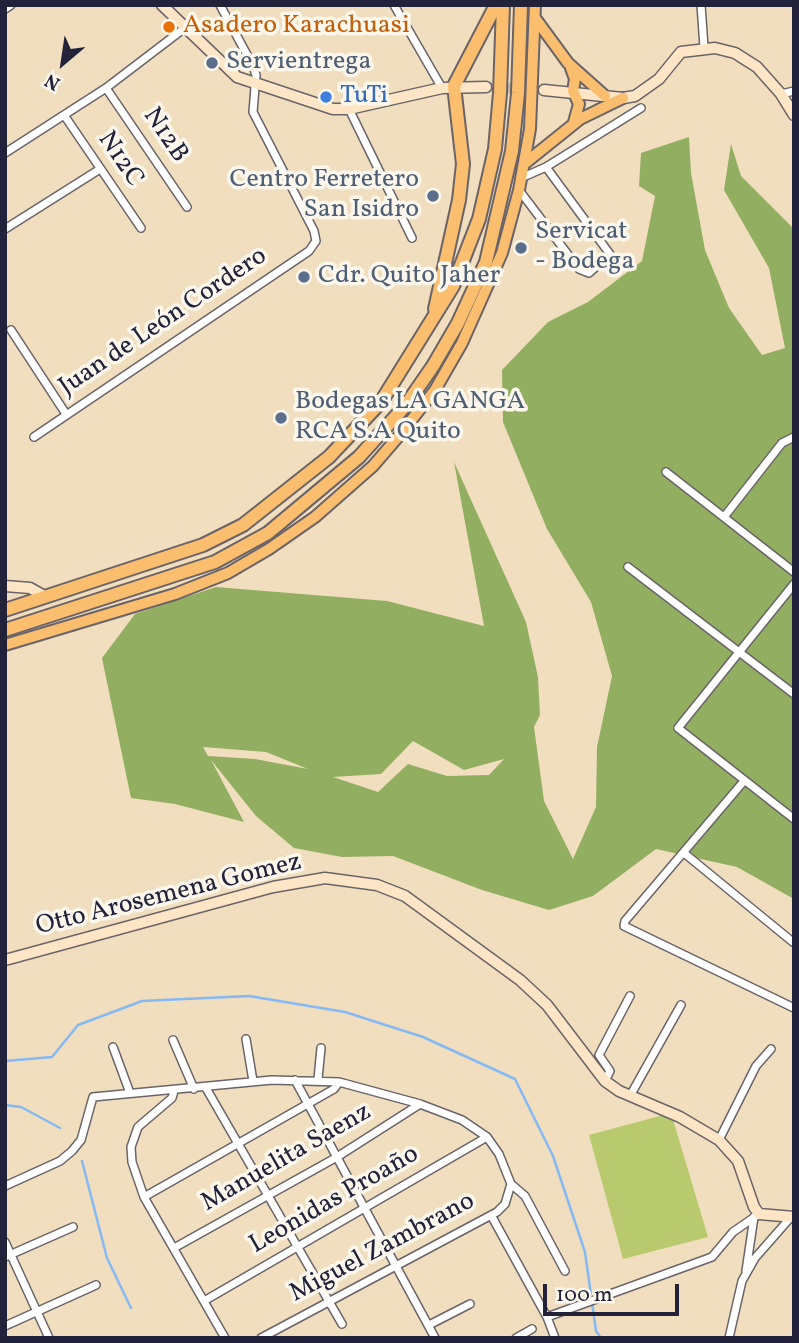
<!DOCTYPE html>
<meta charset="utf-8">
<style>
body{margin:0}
#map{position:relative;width:799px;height:1343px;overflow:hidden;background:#f1debe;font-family:Vollkorn,serif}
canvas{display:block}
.frame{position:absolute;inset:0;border:7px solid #22223b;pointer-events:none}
.north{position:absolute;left:28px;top:28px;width:70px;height:70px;-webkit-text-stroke:5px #fbf7ec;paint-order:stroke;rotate:209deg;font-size:19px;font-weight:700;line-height:28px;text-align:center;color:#22223b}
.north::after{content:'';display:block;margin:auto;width:24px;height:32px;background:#22223b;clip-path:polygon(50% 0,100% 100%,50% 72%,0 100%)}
.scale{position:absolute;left:543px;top:1284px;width:136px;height:32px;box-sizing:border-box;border:4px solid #22223b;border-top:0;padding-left:9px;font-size:21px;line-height:24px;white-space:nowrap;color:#22223b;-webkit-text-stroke:5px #fbf7ec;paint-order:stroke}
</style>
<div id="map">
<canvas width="799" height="1343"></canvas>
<div class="frame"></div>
<div class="north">N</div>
<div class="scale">100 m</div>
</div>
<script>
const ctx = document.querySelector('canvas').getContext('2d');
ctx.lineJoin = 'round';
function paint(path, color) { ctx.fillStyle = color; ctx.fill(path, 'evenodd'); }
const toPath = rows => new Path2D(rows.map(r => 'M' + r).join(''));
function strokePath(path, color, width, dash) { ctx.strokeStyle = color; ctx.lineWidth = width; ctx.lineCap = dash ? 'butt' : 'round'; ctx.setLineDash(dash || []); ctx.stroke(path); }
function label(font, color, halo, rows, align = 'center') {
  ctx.font = font + ' Vollkorn,serif'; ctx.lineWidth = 7; ctx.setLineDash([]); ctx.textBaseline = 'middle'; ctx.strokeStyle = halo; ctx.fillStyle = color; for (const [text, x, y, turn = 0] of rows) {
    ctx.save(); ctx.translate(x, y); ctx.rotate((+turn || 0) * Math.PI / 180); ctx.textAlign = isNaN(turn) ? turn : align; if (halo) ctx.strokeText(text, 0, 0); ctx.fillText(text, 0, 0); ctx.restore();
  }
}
paint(toPath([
 [671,1113,708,1237,623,1259,589,1135]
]), '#b8ca6d');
paint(toPath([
 [689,137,691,173,705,250,729,308,762,355,785,348,769,268,724,190,731,144,741,176,794,229,794,899,737,867,656,849,593,896,549,910,482,890,393,856,342,857,294,848,256,816,211,760,244,822,175,804,131,798,102,658,135,614,216,587,387,601,484,626,454,462,526,622,538,677,540,715,534,727,544,801,573,859,596,807,597,747,612,676,591,602,547,529,503,422,502,370,548,322,588,302,642,261,655,196,639,186,641,153],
 [413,741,464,770,504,759,489,775,447,776,408,764,378,792,333,777,381,774],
 [203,747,266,752,308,769,255,759,208,756]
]), '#92ae60');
strokePath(toPath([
 [5,1061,52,1057,78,1025,142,1001,249,996,345,1012,423,1037,515,1079,553,1156,585,1252,596,1331,601,1338],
 [5,1105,21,1107,60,1128],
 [82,1161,107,1258,131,1308]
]), '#84b9f3', 2.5);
strokePath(toPath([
 [486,87,540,90]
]), '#c8b8a4', 10, [10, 5]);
const street = toPath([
 [394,5,442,88],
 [701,5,704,47],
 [5,9,11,5],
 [106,88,187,207],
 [781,94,794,91],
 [349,109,412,238],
 [64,115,141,228],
 [5,153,106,88,186,27],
 [546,167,612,257],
 [521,178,546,167,641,108],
 [519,190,579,269,589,273,598,265],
 [5,229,100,169],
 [11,330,66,414],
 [34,437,309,251,316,241,314,231,253,112,256,75,252,64,220,5],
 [666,472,794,572],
 [724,517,782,443,794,437],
 [628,567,794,694],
 [794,584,678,728,794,819],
 [744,781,625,921,624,926,794,1008],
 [684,853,794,943],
 [246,1039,253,1081],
 [173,1040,194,1089],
 [113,1047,130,1093],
 [318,1079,321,1048],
 [295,1080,435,1338],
 [605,1081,610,1071,599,1055,630,996],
 [206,1088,342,1324],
 [174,1091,172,1098,138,1127,131,1147,132,1162,144,1197,225,1338],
 [630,1096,681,1005],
 [719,1140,756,1066,771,1049],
 [511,1184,525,1196,565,1271],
 [5,1186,60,1161,72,1151,81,1140,93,1097,272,1080,339,1082,420,1104,462,1120,487,1137,499,1154,511,1184],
 [144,1197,334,1089,339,1082],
 [491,1215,547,1317,555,1338],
 [5,1242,49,1338],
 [174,1248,337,1157,420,1104],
 [5,1257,73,1227],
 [746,1271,754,1217],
 [204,1301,487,1137],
 [547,1317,712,1257,733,1232,759,1214],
 [429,1325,470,1304],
 [5,1326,96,1285],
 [261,1338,497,1212,505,1204,511,1184],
 [516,1338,532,1329],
 [729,1338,742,1281,755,1258,791,1217]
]);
const secondary = toPath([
 [162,5,237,77,333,109,349,109,442,88,486,87],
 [544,90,623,98,635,96,659,79,681,52,715,48,735,53,757,67,781,94,794,115],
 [5,586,30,588,46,597],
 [5,960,273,887,325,878,377,885,405,896,520,980,547,1005,605,1081,619,1091,680,1117,719,1140,738,1161,754,1207,759,1214,794,1217]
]);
const primary = toPath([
 [535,18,568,63,605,96],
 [571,68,575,79,573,91,579,104,574,122],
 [524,164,580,119,623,98],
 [5,645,175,594,228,573,269,549,315,517,373,466,398,437,435,390,462,343,502,253,519,190,530,129,535,5]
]);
const highway = toPath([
 [435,309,459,200,463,164,454,86,496,5],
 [5,610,203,545,243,525,329,457,381,402,453,286,479,219,495,149,500,93,503,5],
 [5,630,215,562,268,533,359,457,406,405,433,366,458,323,486,262,512,151,518,93,521,5]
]);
strokePath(street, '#6a6469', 10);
strokePath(secondary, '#6a6469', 13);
strokePath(primary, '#6a6469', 14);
strokePath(highway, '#6a6469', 16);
strokePath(street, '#fff', 7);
strokePath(secondary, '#fde5c5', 10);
strokePath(primary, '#fbbe6e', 10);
strokePath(highway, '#fbbe6e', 12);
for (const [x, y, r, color] of [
 [169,27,7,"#e8710a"],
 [212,63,7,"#5c6f8a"],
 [326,97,7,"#3f7fe0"],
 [433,196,7,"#5c6f8a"],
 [521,248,7,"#5c6f8a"],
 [304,277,7,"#5c6f8a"],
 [281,418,7,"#5c6f8a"]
]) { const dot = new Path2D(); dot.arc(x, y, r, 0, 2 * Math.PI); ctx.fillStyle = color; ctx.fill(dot); strokePath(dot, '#fbf7ec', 2.5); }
label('26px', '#c56008', '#fbf7ec', [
 ["Asadero Karachuasi",183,27]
], 'left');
label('26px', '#4e5e75', '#fbf7ec', [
 ["Servientrega",226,63],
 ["Centro Ferretero",419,181,"right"],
 ["San Isidro",419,211,"right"],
 ["Servicat",535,233],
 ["- Bodega",535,263],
 ["Cdr. Quito Jaher",318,277],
 ["Bodegas LA GANGA",295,403],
 ["RCA S.A Quito",295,433]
], 'left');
label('26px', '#366cbe', '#fbf7ec', [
 ["TuTi",340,97]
], 'left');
label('26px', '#22223b', '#fbf7ec', [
 ["N12B",164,136,56],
 ["N12C",119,160,56],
 ["Juan de León Cordero",164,323,-34],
 ["Otto Arosemena Gomez",169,896,-14],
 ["Manuelita Saenz",287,1159,-30],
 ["Leonidas Proaño",335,1201,-30],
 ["Miguel Zambrano",383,1249,-28]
]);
</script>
